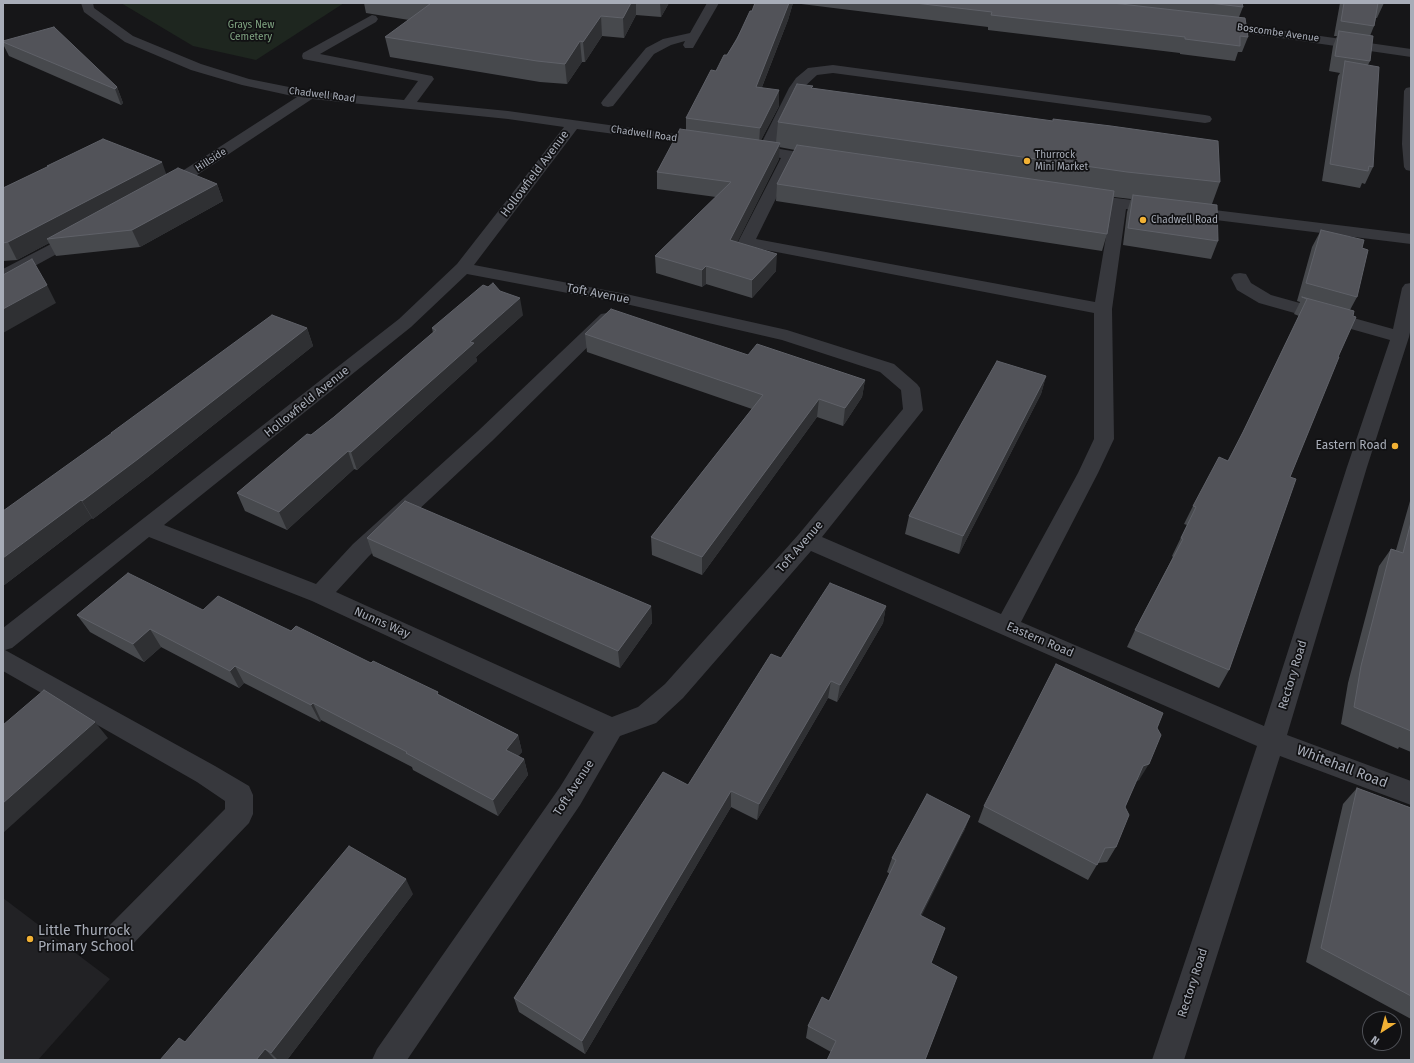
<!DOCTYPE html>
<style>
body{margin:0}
#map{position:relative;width:1414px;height:1063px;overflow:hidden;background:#161618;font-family:"Fira Sans",sans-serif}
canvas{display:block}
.frame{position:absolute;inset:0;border:4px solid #a8adb8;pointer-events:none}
.north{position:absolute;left:1362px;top:1011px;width:40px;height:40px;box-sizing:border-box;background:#111113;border:1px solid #4d4f55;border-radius:50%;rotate:216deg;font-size:11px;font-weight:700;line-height:16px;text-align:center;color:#a8adb8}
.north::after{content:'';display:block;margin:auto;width:14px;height:18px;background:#f2b134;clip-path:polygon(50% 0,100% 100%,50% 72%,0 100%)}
</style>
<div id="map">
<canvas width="1414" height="1063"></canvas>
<div class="frame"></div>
<div class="north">N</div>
</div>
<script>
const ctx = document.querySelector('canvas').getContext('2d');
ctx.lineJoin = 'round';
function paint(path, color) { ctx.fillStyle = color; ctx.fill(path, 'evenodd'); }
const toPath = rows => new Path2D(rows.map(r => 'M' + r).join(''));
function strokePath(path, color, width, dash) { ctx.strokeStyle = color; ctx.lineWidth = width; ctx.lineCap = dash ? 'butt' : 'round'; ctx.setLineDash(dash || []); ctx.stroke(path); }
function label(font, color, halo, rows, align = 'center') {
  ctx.font = font + ' "Fira Sans",sans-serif'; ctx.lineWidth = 3.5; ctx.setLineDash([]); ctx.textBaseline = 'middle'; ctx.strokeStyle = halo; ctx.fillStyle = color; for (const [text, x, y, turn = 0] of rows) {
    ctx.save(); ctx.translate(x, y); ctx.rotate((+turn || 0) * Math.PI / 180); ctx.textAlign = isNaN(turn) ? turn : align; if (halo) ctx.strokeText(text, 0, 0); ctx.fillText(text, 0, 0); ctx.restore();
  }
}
paint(toPath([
 [3,898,110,979,38,1060,3,1060]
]), '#222225');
paint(toPath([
 [121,3,344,3,256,60,193,46]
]), '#1e261f');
paint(toPath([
 [81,3,93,3,94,8,133,36,201,64,249,79,309,91,404,100,418,81,308,60,303,59,302,56,303,53,372,15,376,16,378,19,376,22,320,54,432,76,434,79,417,102,508,111,710,139,712,142,710,145,705,146,577,129,474,265,626,294,787,330,894,364,917,384,920,388,923,410,822,537,1001,614,1078,473,1094,439,1094,313,740,245,738,242,781,158,749,153,744,152,742,149,744,146,749,145,760,146,789,88,796,78,808,68,833,65,1205,115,1210,116,1212,119,1210,122,1205,123,833,73,817,75,803,88,774,148,822,156,827,157,829,160,827,163,822,164,795,160,756,239,1095,302,1111,207,1077,202,1075,199,1077,196,1083,194,1411,234,1411,244,1126,209,1112,309,1114,439,1098,473,1021,622,1264,726,1347,467,1390,340,1259,303,1237,290,1231,278,1234,274,1240,273,1246,274,1251,283,1271,295,1393,329,1402,288,1405,284,1411,283,1411,328,1409,337,1367,467,1287,735,1411,781,1411,805,1280,756,1184,1060,1152,1060,1257,746,811,551,683,698,656,723,620,736,580,805,407,1060,372,1060,377,1049,560,787,594,732,312,601,149,537,12,648,5,650,215,766,249,786,253,795,253,814,249,823,130,947,119,952,108,947,104,937,108,927,225,809,225,801,197,782,3,671,3,628,399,319,457,264,564,127,508,119,312,99,185,183,169,192,164,194,159,192,156,189,159,186,297,97,242,85,191,70,125,42,84,12,81,3],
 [467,274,626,304,782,340,880,372,901,390,903,409,799,534,665,684,638,707,612,717,336,592,369,556,492,441,613,322,616,318,613,314,607,313,601,314,478,431,353,544,316,584,164,525,411,327,467,274],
 [707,3,719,3,693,48,685,48,683,45,685,41,671,45,654,54,613,106,608,107,603,106,601,103,603,100,646,48,663,39,690,33,707,3],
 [1216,21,1411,49,1411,57,1212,28,1210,25,1212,22,1216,21],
 [1411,87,1411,171,1406,170,1404,167,1402,144,1404,91,1406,88,1411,87],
 [80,230,86,232,88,235,86,238,9,280,3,281,3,269,74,232,80,230]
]), '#37383d');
paint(toPath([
 [364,3,669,3,661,17,636,15,624,38,602,36,585,62,582,62,567,84,540,82,390,57,385,37,409,20,366,13],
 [755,3,1242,3,1243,7,1239,17,1248,37,1242,52,1238,52,1235,61,1180,54,1180,53,988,30,988,27,793,3,788,20,762,87,779,106,761,140,776,142,778,122,813,88,1220,182,1212,204,1218,241,1211,259,1123,245,1127,212,1131,199,1114,197,1107,234,1102,251,776,201,777,184,795,150,779,147,779,159,737,242,776,271,752,298,706,284,702,287,656,273,655,256,716,197,657,189,657,172,686,130,686,118,716,71,727,55,752,11],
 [1340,3,1384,3,1377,18,1376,18,1374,26,1370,36,1370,61,1368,65,1373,167,1365,184,1362,183,1360,188,1322,181,1338,76,1340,73,1329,71,1333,46,1337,36,1334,36],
 [3,41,117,87,123,103,121,105,9,56,3,44],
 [47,166,167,174,217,184,223,201,140,247,56,256,49,243,17,260,3,261,3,188,48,167],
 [1321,230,1362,248,1357,297,1350,310,1338,357,1290,477,1229,670,1219,688,1127,647,1135,630,1173,557,1172,556,1187,525,1184,524,1193,506,1228,461,1240,438,1299,316,1294,314,1300,302,1297,301,1312,247],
 [523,315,476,357,477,361,357,470,354,469,287,530,245,511,237,493,311,435,334,417,433,333,432,328],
 [307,328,313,346,148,477,93,519,92,518,3,586,111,434,111,433],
 [585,334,748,355,865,380,862,397,843,426,817,417,702,575,652,555,651,537,752,409,587,352],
 [1046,376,1041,394,959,554,905,534,909,516],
 [1411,499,1411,752,1399,747,1398,749,1341,724,1348,683,1379,566,1391,549,1396,550,1410,501],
 [367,538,651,606,652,623,620,668,373,556],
 [886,606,883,623,837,702,828,698,757,820,731,807,585,1054,519,1012,514,998,688,785,781,658],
 [203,610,291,631,371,663,438,692,438,694,518,735,522,752,518,756,524,759,528,775,498,816,413,770,412,767,321,720,320,722,244,683,239,688,161,647,144,662,90,632,77,615],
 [1157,728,1139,780,1136,781,1125,807,1116,847,1107,862,1098,863,1088,880,978,822,984,806],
 [1357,788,1411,808,1411,1019,1306,962,1343,804],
 [970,816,964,831,831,1052,806,1038,808,1026,829,1001,890,874,887,872,892,858],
 [413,894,287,1060,160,1060,185,1042]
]), '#47494d');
paint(toPath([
 [631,3,636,3,636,15,624,38,623,18],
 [660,3,669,3,661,17],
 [789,3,793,3,788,20,756,102,756,87],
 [601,16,602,36,585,62,583,42],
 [580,41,582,62,567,84,565,64],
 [117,87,123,103,121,105,115,89],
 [779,90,779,106,759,144,760,128],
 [780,143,779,159,730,257,730,240],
 [162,162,168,179,47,239,49,243,17,260,8,242],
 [217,184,223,201,140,247,132,230],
 [777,254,776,271,752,298,752,280],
 [706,266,706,284,702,287,702,270],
 [47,285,56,303,3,333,3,309],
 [520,298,523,315,476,357,477,361,357,470,351,452,470,342],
 [307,328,313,346,148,477,93,519,82,501],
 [1046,376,1041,394,959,554,963,536],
 [865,380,862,397,843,426,845,408],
 [819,399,817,417,702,575,702,557],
 [348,451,354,469,287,530,279,512],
 [81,500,92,518,3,586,3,558],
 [651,606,652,623,620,668,618,651],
 [886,606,883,623,837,702,840,685],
 [150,629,161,647,144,662,133,644],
 [235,666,244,683,239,688,230,671],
 [831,681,828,698,757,820,759,804],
 [313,703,321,720,320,722,311,705],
 [95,722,108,738,3,833,3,803],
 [518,735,522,752,510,766,506,750],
 [524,759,528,775,498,816,493,800],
 [1149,764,1139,780,1133,782,1143,766],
 [731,791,731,807,585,1054,582,1041],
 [970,816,964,831,915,929,920,915],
 [406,879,413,894,287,1060,278,1060,271,1053],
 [265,1049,275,1060,256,1060]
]), '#2f3033');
const building = toPath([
 [424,3,631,3,623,18,601,16,583,42,580,41,565,64,537,61,385,37,430,4,424,3],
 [755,3,789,3,756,87,779,90,760,128,686,118,711,70,716,71,724,55,727,55,737,39,750,11,752,11,755,3],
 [915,3,1112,3,1245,18,1248,37,1240,36,1240,46,1185,39,1185,37,991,15,992,12,915,3],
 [1209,3,1242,3,1243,7,1209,3],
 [1344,3,1378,3,1374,26,1341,21,1344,3],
 [54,27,117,87,115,89,3,42,3,41,54,27],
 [1339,31,1373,36,1370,61,1335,56,1339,31],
 [1345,61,1379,67,1373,167,1369,166,1368,171,1330,164,1345,61],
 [797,84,813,86,811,88,1053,121,1053,119,1111,126,1218,141,1220,182,1127,172,778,122,797,84],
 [680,129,780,143,730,240,777,254,752,280,706,266,702,270,655,256,731,182,657,172,680,129],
 [103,139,162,162,8,242,3,243,3,188,49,166,47,166,103,139],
 [797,145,1114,191,1107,234,777,184,797,145],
 [178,168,217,184,132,230,47,239,178,168],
 [1133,195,1217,205,1218,241,1128,228,1133,195],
 [1321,230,1364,240,1362,248,1368,250,1357,297,1306,283,1321,230],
 [32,259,47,285,3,309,3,275,32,259],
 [493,283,500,291,520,298,470,342,474,343,351,452,348,451,279,512,237,493,307,434,311,435,334,417,436,330,432,328,483,285,488,287,493,283],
 [1302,297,1354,311,1353,316,1356,317,1338,357,1339,357,1290,477,1296,479,1229,670,1135,630,1183,539,1181,538,1196,507,1193,506,1219,457,1228,461,1243,432,1307,299,1302,297],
 [611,309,748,355,757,344,865,380,845,408,819,399,702,557,651,537,763,395,585,334,611,309],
 [272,315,307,328,138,459,82,501,81,500,3,558,3,511,112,433,111,433,272,315],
 [997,361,1046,376,963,536,909,516,997,361],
 [405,501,651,606,618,651,367,538,405,501],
 [1411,522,1411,731,1354,707,1361,666,1391,549,1403,553,1411,522],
 [128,573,203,610,218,596,291,631,296,626,371,663,373,661,438,692,437,694,518,735,506,750,524,759,493,800,406,753,407,752,313,703,311,705,235,666,230,671,150,629,133,644,77,615,128,573],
 [830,583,886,606,840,685,831,681,759,804,731,791,582,1041,514,998,663,772,688,785,771,654,781,658,830,583],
 [1056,664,1163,713,1157,728,1161,735,1149,764,1143,766,1125,807,1129,815,1116,847,1105,848,1097,865,984,806,1056,664],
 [44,690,95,722,3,803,3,725,44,690],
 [1357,788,1411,808,1411,996,1321,948,1357,788],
 [927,794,970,816,920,915,945,928,931,963,957,977,925,1060,827,1060,836,1041,808,1026,822,997,829,1001,896,860,892,858,927,794],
 [349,846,406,879,271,1053,265,1049,256,1060,160,1060,179,1038,185,1042,349,846]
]);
paint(building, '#525359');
strokePath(building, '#5f6168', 1);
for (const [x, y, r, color] of [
 [1027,161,4,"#f2b134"],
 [1143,220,4,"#f2b134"],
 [1395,446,4,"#f2b134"],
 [30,939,4,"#f2b134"]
]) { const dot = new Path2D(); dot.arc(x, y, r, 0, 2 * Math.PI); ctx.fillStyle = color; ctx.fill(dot); strokePath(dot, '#111113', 1.5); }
label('10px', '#7fa381', '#111113', [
 ["Grays New",251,25],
 ["Cemetery",251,37]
]);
label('10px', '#a8adb8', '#111113', [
 ["Boscombe Avenue",1278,33,8],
 ["Chadwell Road",322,95,7],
 ["Chadwell Road",644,134,8],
 ["Hillside",211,160,-33]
]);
label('10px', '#a8adb8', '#111113', [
 ["Thurrock",1035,155],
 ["Mini Market",1035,167],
 ["Chadwell Road",1151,220]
], 'left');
label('12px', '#a8adb8', '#111113', [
 ["Hollowfield Avenue",535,174,-53],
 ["Toft Avenue",598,294,11],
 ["Hollowfield Avenue",307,402,-39],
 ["Toft Avenue",800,547,-49],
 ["Nunns Way",382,623,24],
 ["Eastern Road",1040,640,23],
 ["Rectory Road",1293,675,-73],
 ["Toft Avenue",574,788,-57],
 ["Rectory Road",1193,983,-72]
]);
label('12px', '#a8adb8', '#111113', [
 ["Eastern Road",1387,446]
], 'right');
label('14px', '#a8adb8', '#111113', [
 ["Whitehall Road",1342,767,21]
]);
label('14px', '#a8adb8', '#111113', [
 ["Little Thurrock",38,931],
 ["Primary School",38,947]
], 'left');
</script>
